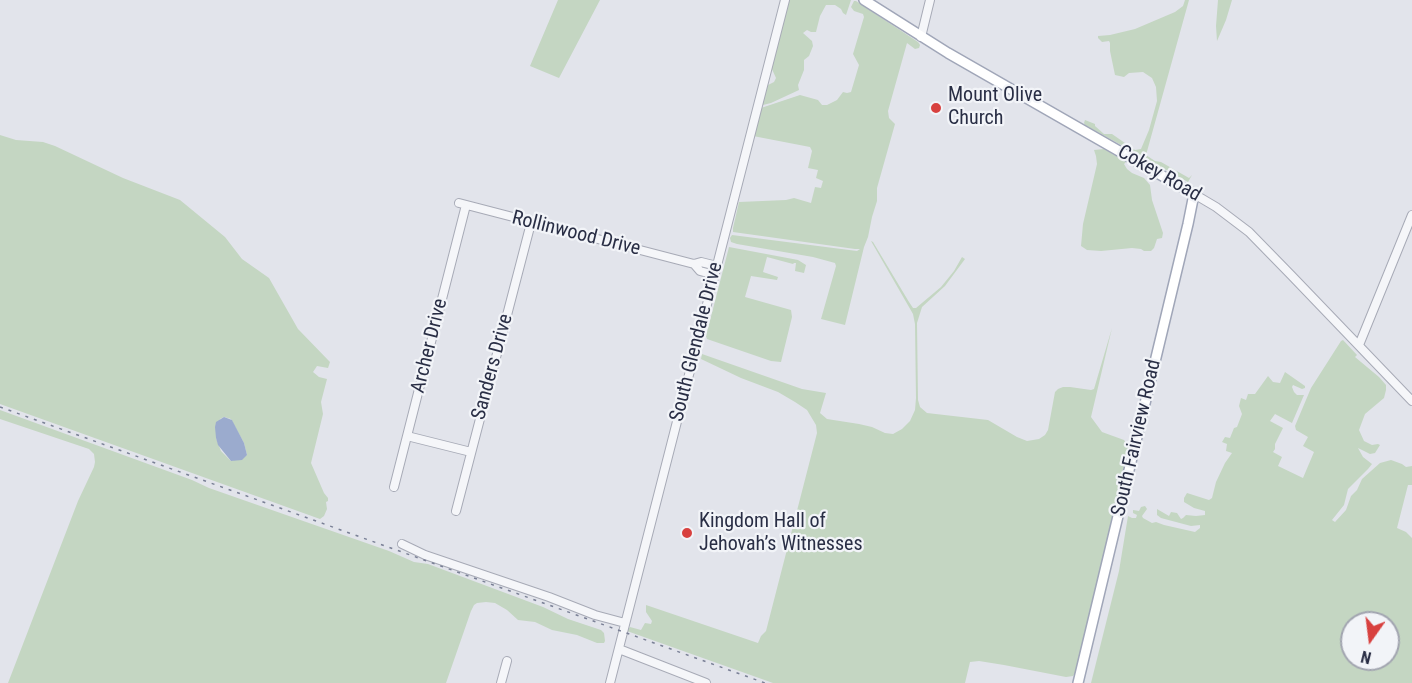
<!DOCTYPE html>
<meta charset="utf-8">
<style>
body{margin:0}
#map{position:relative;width:1412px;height:683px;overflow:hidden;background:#e2e4eb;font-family:"Roboto Condensed",sans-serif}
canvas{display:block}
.north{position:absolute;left:1340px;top:611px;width:60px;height:60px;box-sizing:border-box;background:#f2f4f8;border:2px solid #a2a5b0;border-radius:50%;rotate:194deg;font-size:16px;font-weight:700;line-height:24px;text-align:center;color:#292e45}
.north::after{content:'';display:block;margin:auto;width:21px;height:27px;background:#d8413f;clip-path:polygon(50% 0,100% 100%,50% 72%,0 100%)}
</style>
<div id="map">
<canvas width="1412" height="683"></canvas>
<div class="north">N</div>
</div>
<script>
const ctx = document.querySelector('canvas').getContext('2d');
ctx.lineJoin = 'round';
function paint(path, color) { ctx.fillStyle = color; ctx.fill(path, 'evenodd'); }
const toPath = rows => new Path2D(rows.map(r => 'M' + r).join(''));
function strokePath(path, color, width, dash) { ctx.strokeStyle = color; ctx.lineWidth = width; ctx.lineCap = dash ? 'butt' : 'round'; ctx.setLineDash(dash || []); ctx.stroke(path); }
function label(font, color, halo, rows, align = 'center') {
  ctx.font = font + ' "Roboto Condensed",sans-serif'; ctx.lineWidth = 4.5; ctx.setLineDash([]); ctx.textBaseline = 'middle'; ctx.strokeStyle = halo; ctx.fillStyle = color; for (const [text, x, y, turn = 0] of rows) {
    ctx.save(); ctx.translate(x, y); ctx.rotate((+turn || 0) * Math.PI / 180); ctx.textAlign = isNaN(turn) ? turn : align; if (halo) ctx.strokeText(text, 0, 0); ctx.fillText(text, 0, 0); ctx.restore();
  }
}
paint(toPath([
 [558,0,600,0,559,78,530,66],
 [789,0,851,0,846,15,843,13,841,9,835,5,826,5,820,16,816,32,811,32,807,30,803,33,812,41,813,46,809,56,804,60,804,70,798,85,799,90,771,103,763,105,762,104,766,86,774,82,776,78,771,67],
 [1185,0,1189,0,1146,155,1155,161,1161,162,1189,178,1192,175,1188,182,1085,125,1084,123,1085,120,1095,124,1095,126,1104,134,1112,134,1135,150,1141,149,1149,130,1157,101,1156,87,1152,78,1143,72,1129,73,1124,77,1115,75,1110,51,1110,43,1109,41,1102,42,1098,38,1098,36,1110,35,1135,29,1175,12,1183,6],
 [1218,0,1232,0,1226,20,1217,41,1216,26],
 [854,1,856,1,918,42,920,45,919,48,915,49,907,43,888,111,889,118,895,124,877,188,877,201,872,217,868,237,864,247,845,325,821,319,836,266,835,263,813,257,737,244,731,242,730,238,732,235,857,251,860,249,855,249,733,232,733,228,739,202,786,200,794,198,811,203,815,187,821,188,823,181,816,178,818,170,808,168,812,151,810,147,753,136,761,108,800,95,818,100,822,105,827,105,837,100,843,92,847,93,851,92,859,65,853,54,864,17,863,14,854,11,851,7],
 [0,135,16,140,43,142,55,146,123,178,180,200,225,237,242,259,269,278,298,329,330,362,328,368,317,366,313,372,319,377,327,379,321,402,323,414,311,463,324,493,328,498,328,501,326,502,327,509,324,516,320,519,0,404],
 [224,417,231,419,233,423,244,443,247,455,231,461,221,451,216,438,220,419],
 [1104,149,1126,162,1124,164,1127,169,1132,173,1144,178,1150,185,1152,200,1163,233,1162,238,1157,239,1154,248,1151,251,1144,251,1141,249,1132,248,1101,251,1087,250,1081,246,1083,224,1097,164,1096,156,1094,150],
 [871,241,873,242,909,302,913,308,916,308,941,287,954,271,962,257,965,259,945,286,922,307,917,323,918,400,920,407,927,413,988,420,1017,437,1027,441,1039,439,1045,435,1048,430,1055,392,1058,389,1063,387,1070,387,1091,390,1094,389,1112,328,1091,417,1102,432,1124,440,1129,447,1076,672,1073,676,1066,677,1004,665,979,661,970,662,965,683,773,683,627,631,630,627,641,630,645,623,651,624,652,621,646,612,646,605,758,643,761,636,766,631,817,433,816,425,807,410,795,402,778,392,741,378,701,359,702,354,802,389,826,393,820,413,827,419,859,424,872,427,885,433,893,434,902,429,910,421,915,410,916,398,915,324,913,314],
 [729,247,798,260,806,265,804,273,795,271,796,263,794,263,793,264,767,257,763,272,778,277,777,280,751,276,745,297,791,310,792,317,781,362,771,361,707,339,706,336],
 [1343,340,1357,355,1355,357,1379,377,1386,385,1386,390,1384,398,1365,414,1359,430,1364,441,1372,445,1378,444,1380,445,1375,453,1370,454,1358,448,1363,457,1372,464,1368,469,1348,489,1344,505,1332,520,1335,522,1346,510,1351,496,1357,490,1362,479,1380,463,1391,460,1402,464,1406,467,1412,466,1412,485,1408,485,1397,528,1406,532,1412,538,1412,683,1091,683,1119,571,1128,516,1132,518,1136,518,1137,515,1133,513,1133,510,1139,511,1141,507,1145,506,1147,509,1142,516,1143,518,1152,523,1156,522,1164,525,1195,532,1200,528,1200,525,1191,526,1161,518,1157,515,1157,509,1169,516,1171,512,1177,513,1181,519,1183,518,1186,515,1196,516,1205,515,1205,511,1194,508,1184,502,1184,498,1187,493,1209,500,1212,498,1216,482,1225,463,1232,453,1226,451,1227,444,1222,442,1225,437,1230,438,1234,428,1237,427,1242,414,1239,406,1241,398,1246,400,1248,394,1255,394,1268,376,1273,382,1280,383,1285,372,1305,386,1305,388,1302,389,1293,385,1292,387,1294,392,1297,395,1304,395,1292,423,1275,414,1270,421,1283,428,1275,444,1275,449,1273,452,1282,457,1278,466,1303,478,1314,452,1303,446,1308,437,1296,430,1295,426,1311,388,1341,341],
 [1352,623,1388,623,1388,659,1352,659],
 [0,410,192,480,209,488,389,551,414,562,428,564,543,607,568,619,601,630,604,633,605,641,604,643,597,643,577,635,552,630,535,622,518,620,507,610,495,603,486,602,477,603,474,605,471,611,446,683,8,683,78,501,94,467,95,462,94,454,89,449,0,419]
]), '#c4d6c2');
paint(toPath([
 [224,417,232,420,244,443,247,455,242,460,231,461,218,445,216,438,215,427,216,422]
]), '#9babce');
const minor = toPath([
 [921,37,930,0],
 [1194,194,1216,207,1249,232,1291,275,1412,401],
 [459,203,694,264,701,262,717,266],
 [694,264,700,271,715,275],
 [1359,345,1412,215],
 [407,436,471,452],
 [394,487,466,205],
 [456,511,531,223],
 [402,544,425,555,549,597,595,615,625,623],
 [619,649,706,683],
 [501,683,507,661],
 [610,683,785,0]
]);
const major = toPath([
 [864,0,948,53,1194,194,1188,224,1078,683]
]);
strokePath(minor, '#a7aab6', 10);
strokePath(major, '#a0a6b8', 12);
strokePath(minor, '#f5f6f9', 8);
strokePath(major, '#fff', 9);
strokePath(toPath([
 [0,407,765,683]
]), '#7a8096', 1.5, [3, 6]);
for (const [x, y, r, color] of [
 [936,108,6,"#d8413f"],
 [687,533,6,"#d8413f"]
]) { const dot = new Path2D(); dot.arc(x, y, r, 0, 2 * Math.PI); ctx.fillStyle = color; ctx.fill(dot); strokePath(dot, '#f2f4f8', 2); }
label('20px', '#292e45', '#f2f4f8', [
 ["Mount Olive",948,96],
 ["Church",948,119],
 ["Kingdom Hall of",699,522],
 ["Jehovah’s Witnesses",699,545]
], 'left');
label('20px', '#292e45', '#f2f4f8', [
 ["Cokey Road",1159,174,30],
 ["Rollinwood Drive",576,234,14],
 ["South Glendale Drive",697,342,-76],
 ["Archer Drive",430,346,-76],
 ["Sanders Drive",493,367,-75],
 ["South Fairview Road",1137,438,-77]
]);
</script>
